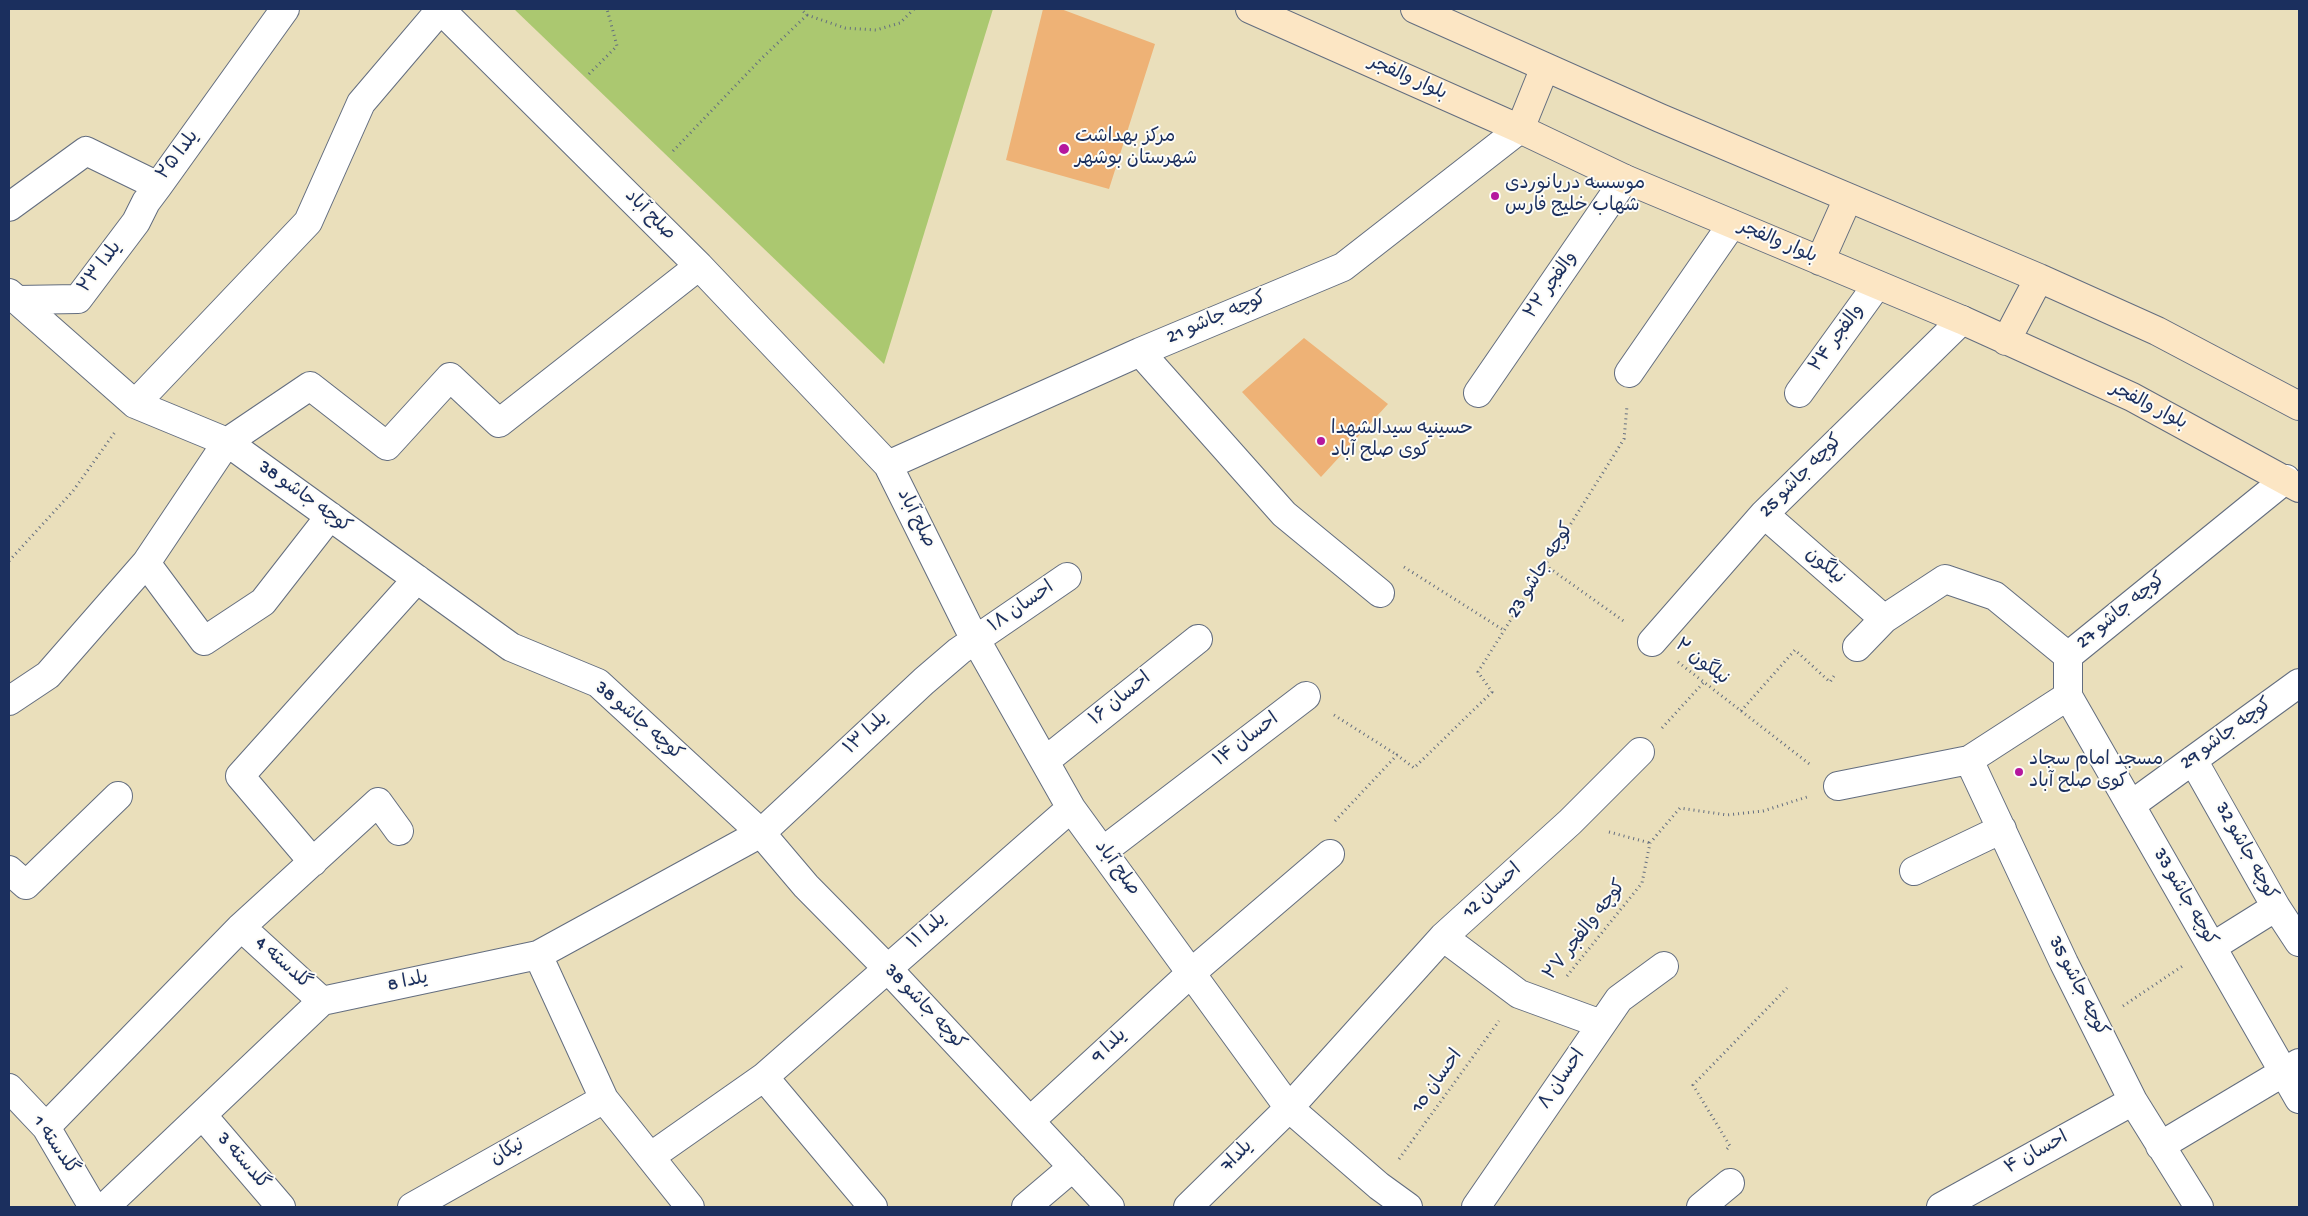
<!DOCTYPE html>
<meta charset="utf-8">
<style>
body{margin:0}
#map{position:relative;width:2308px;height:1216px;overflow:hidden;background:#eadfbb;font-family:"Gochi Hand",sans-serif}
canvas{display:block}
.frame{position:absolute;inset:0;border:10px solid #1b2f5e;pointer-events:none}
</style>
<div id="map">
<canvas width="2308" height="1216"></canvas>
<div class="frame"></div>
</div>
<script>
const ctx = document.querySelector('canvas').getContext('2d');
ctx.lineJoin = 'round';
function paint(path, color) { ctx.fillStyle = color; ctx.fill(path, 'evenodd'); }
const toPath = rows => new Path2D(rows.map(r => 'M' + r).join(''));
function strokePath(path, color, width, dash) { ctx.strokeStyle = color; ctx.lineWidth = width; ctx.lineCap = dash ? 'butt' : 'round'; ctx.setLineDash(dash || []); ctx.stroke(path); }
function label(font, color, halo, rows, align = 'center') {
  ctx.font = font + ' "Gochi Hand","Playpen Sans Arabic",sans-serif'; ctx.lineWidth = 4; ctx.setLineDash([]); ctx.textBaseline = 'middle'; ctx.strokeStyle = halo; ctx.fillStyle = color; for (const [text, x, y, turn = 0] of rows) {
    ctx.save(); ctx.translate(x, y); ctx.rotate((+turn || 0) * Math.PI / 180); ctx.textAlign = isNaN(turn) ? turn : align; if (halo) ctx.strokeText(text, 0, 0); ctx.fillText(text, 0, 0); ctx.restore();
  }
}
paint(toPath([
 [514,9,993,9,884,364]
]), '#abc870');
paint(toPath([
 [1043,9,1061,9,1155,44,1109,189,1006,160],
 [1304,338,1388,404,1321,477,1242,392]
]), '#eeb276');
const street = toPath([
 [440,9,699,266,888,465,968,626,1071,808,1289,1108,1379,1186,1408,1207],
 [9,207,86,151,158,186,285,9],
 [9,293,135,404,227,442,511,647,598,683,761,833,806,886,887,968,1110,1207],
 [17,300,78,299,136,222,146,202,158,186],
 [1140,352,1284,514,1380,593],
 [1629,373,1732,224],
 [1478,393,1625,179],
 [1799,393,1877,285],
 [135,404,308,222,361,103,441,9],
 [888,465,1140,352,1343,267,1520,129],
 [1764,514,1884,619],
 [146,563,204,641,263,602,330,516],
 [1652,642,1764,514,1962,320],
 [1857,647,1884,619,1945,579,1995,596,2068,656],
 [2068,696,2299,1099],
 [9,701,48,675,146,563,227,442,310,386,387,446,450,377,499,423,699,266],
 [1969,760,2064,963,2133,1101,2199,1207],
 [2193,760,2276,907,2299,942],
 [1045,761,1198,639],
 [1838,786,1969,760,2068,696,2068,656,2286,479],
 [2131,805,2299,683],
 [1103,851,1306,696],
 [313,862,240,776,417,579],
 [9,870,26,885,118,796],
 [1914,871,2002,829],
 [241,927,322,1001],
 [1443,937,1519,994,1601,1024],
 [2212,947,2276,907],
 [538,955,604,1099,690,1207],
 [764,1077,1071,808],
 [9,1088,46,1127,93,1207],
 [203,1116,281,1207],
 [1030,1121,1191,973,1330,854],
 [46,1127,241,927,378,802,399,831],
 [2160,1146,2299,1063],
 [650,1157,764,1077,873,1207],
 [105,1207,322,1001,538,955,761,833,924,681,959,651,1067,577],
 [412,1207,604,1099],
 [1026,1207,1073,1167],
 [1188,1207,1289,1108,1443,937,1570,822,1640,752],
 [1476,1207,1619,999,1664,966],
 [1701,1207,1730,1183],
 [1941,1207,2133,1101]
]);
const secondary = toPath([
 [1250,9,1520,129,1625,179,1962,320,2132,397,2299,488],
 [1415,9,1660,118,2039,278,2157,331,2299,406],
 [1520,129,1545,67],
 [1820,261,1848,198],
 [2006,341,2039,278]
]);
strokePath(street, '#636d7f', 30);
strokePath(secondary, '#636d7f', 30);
strokePath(toPath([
 [807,15,845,28,876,30,900,23,914,9],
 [589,74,617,46,607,9],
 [673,151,761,59,807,15,801,9],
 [9,561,73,491,115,432],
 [1545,565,1625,622],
 [1404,567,1505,631],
 [1678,662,1812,766],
 [1741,711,1795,650,1830,682,1836,673],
 [1334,715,1397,755],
 [1662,728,1704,682],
 [1335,821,1397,755,1414,768,1492,692,1478,672,1624,439,1627,406],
 [1609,832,1650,843],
 [1567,976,1642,883,1650,843,1680,808,1727,815,1763,811,1807,797],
 [2123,1006,2184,965],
 [1727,1149,1730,1146,1693,1085,1787,988],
 [1399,1159,1499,1021]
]), '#636d7f', 3, [1, 4]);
strokePath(street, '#fff', 28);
strokePath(secondary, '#fce6c4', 28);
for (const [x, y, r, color] of [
 [1064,149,6,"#b5179e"],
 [1495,196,5,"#b5179e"],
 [1321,441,5,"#b5179e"],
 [2019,772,5,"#b5179e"]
]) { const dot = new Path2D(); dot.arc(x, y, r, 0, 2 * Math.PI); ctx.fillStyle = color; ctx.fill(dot); strokePath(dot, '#fdfcf7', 2); }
label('19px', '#1b2f5e', '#fdfcf7', [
 ["بلوار والفجر",1407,79,24],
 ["یلدا ۲۵",179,156,-53],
 ["صلح آباد",649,216,45],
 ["بلوار والفجر",1777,243,23],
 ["یلدا ۲۳",101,268,-53],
 ["والفجر ۲۲",1552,286,-55],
 ["کوچه جاشو 21",1217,319,-23],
 ["والفجر ۲۴",1838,339,-54],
 ["بلوار والفجر",2148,407,27],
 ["کوچه جاشو 25",1802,477,-45],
 ["کوچه جاشو 38",304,498,36],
 ["صلح آباد",915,519,63],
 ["نیلگون",1824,567,41],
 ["کوچه جاشو 23",1542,571,-58],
 ["احسان ۱۸",1022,608,-35],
 ["کوچه جاشو 27",2122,612,-39],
 ["نیلگون ۲",1701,663,38],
 ["احسان ۱۶",1121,700,-39],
 ["کوچه جاشو 38",638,722,41],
 ["یلدا ۱۳",867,734,-43],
 ["کوچه جاشو 29",2227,735,-36],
 ["احسان ۱۴",1247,741,-37],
 ["کوچه جاشو 32",2245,852,61],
 ["صلح آباد",1116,869,54],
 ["احسان 12",1493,892,-42],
 ["کوچه جاشو 33",2184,898,60],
 ["کوچه والفجر ۲۷",1586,931,-52],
 ["یلدا ۱۱",928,932,-41],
 ["گلدسته 4",282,964,42],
 ["یلدا 8",408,983,-12],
 ["کوچه جاشو 35",2077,987,63],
 ["کوچه جاشو 38",924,1008,47],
 ["یلدا 9",1110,1047,-43],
 ["احسان ۸",1563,1080,-56],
 ["احسان 10",1438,1082,-54],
 ["گلدسته 1",54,1146,56],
 ["نیکان",508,1153,-29],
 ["احسان ۴",2037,1154,-29],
 ["یلدا7",1238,1157,-45],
 ["گلدسته 3",242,1162,49]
]);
label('19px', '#1b2f5e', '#fdfcf7', [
 ["مرکز بهداشت",1075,138],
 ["شهرستان بوشهر",1075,160],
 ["موسسه دریانوردی",1505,185],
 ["شهاب خلیج فارس",1505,207],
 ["حسینیه سیدالشهدا",1331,430],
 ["کوی صلح آباد",1331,452],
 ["مسجد امام سجاد",2029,761],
 ["کوی صلح آباد",2029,783]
], 'left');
</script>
